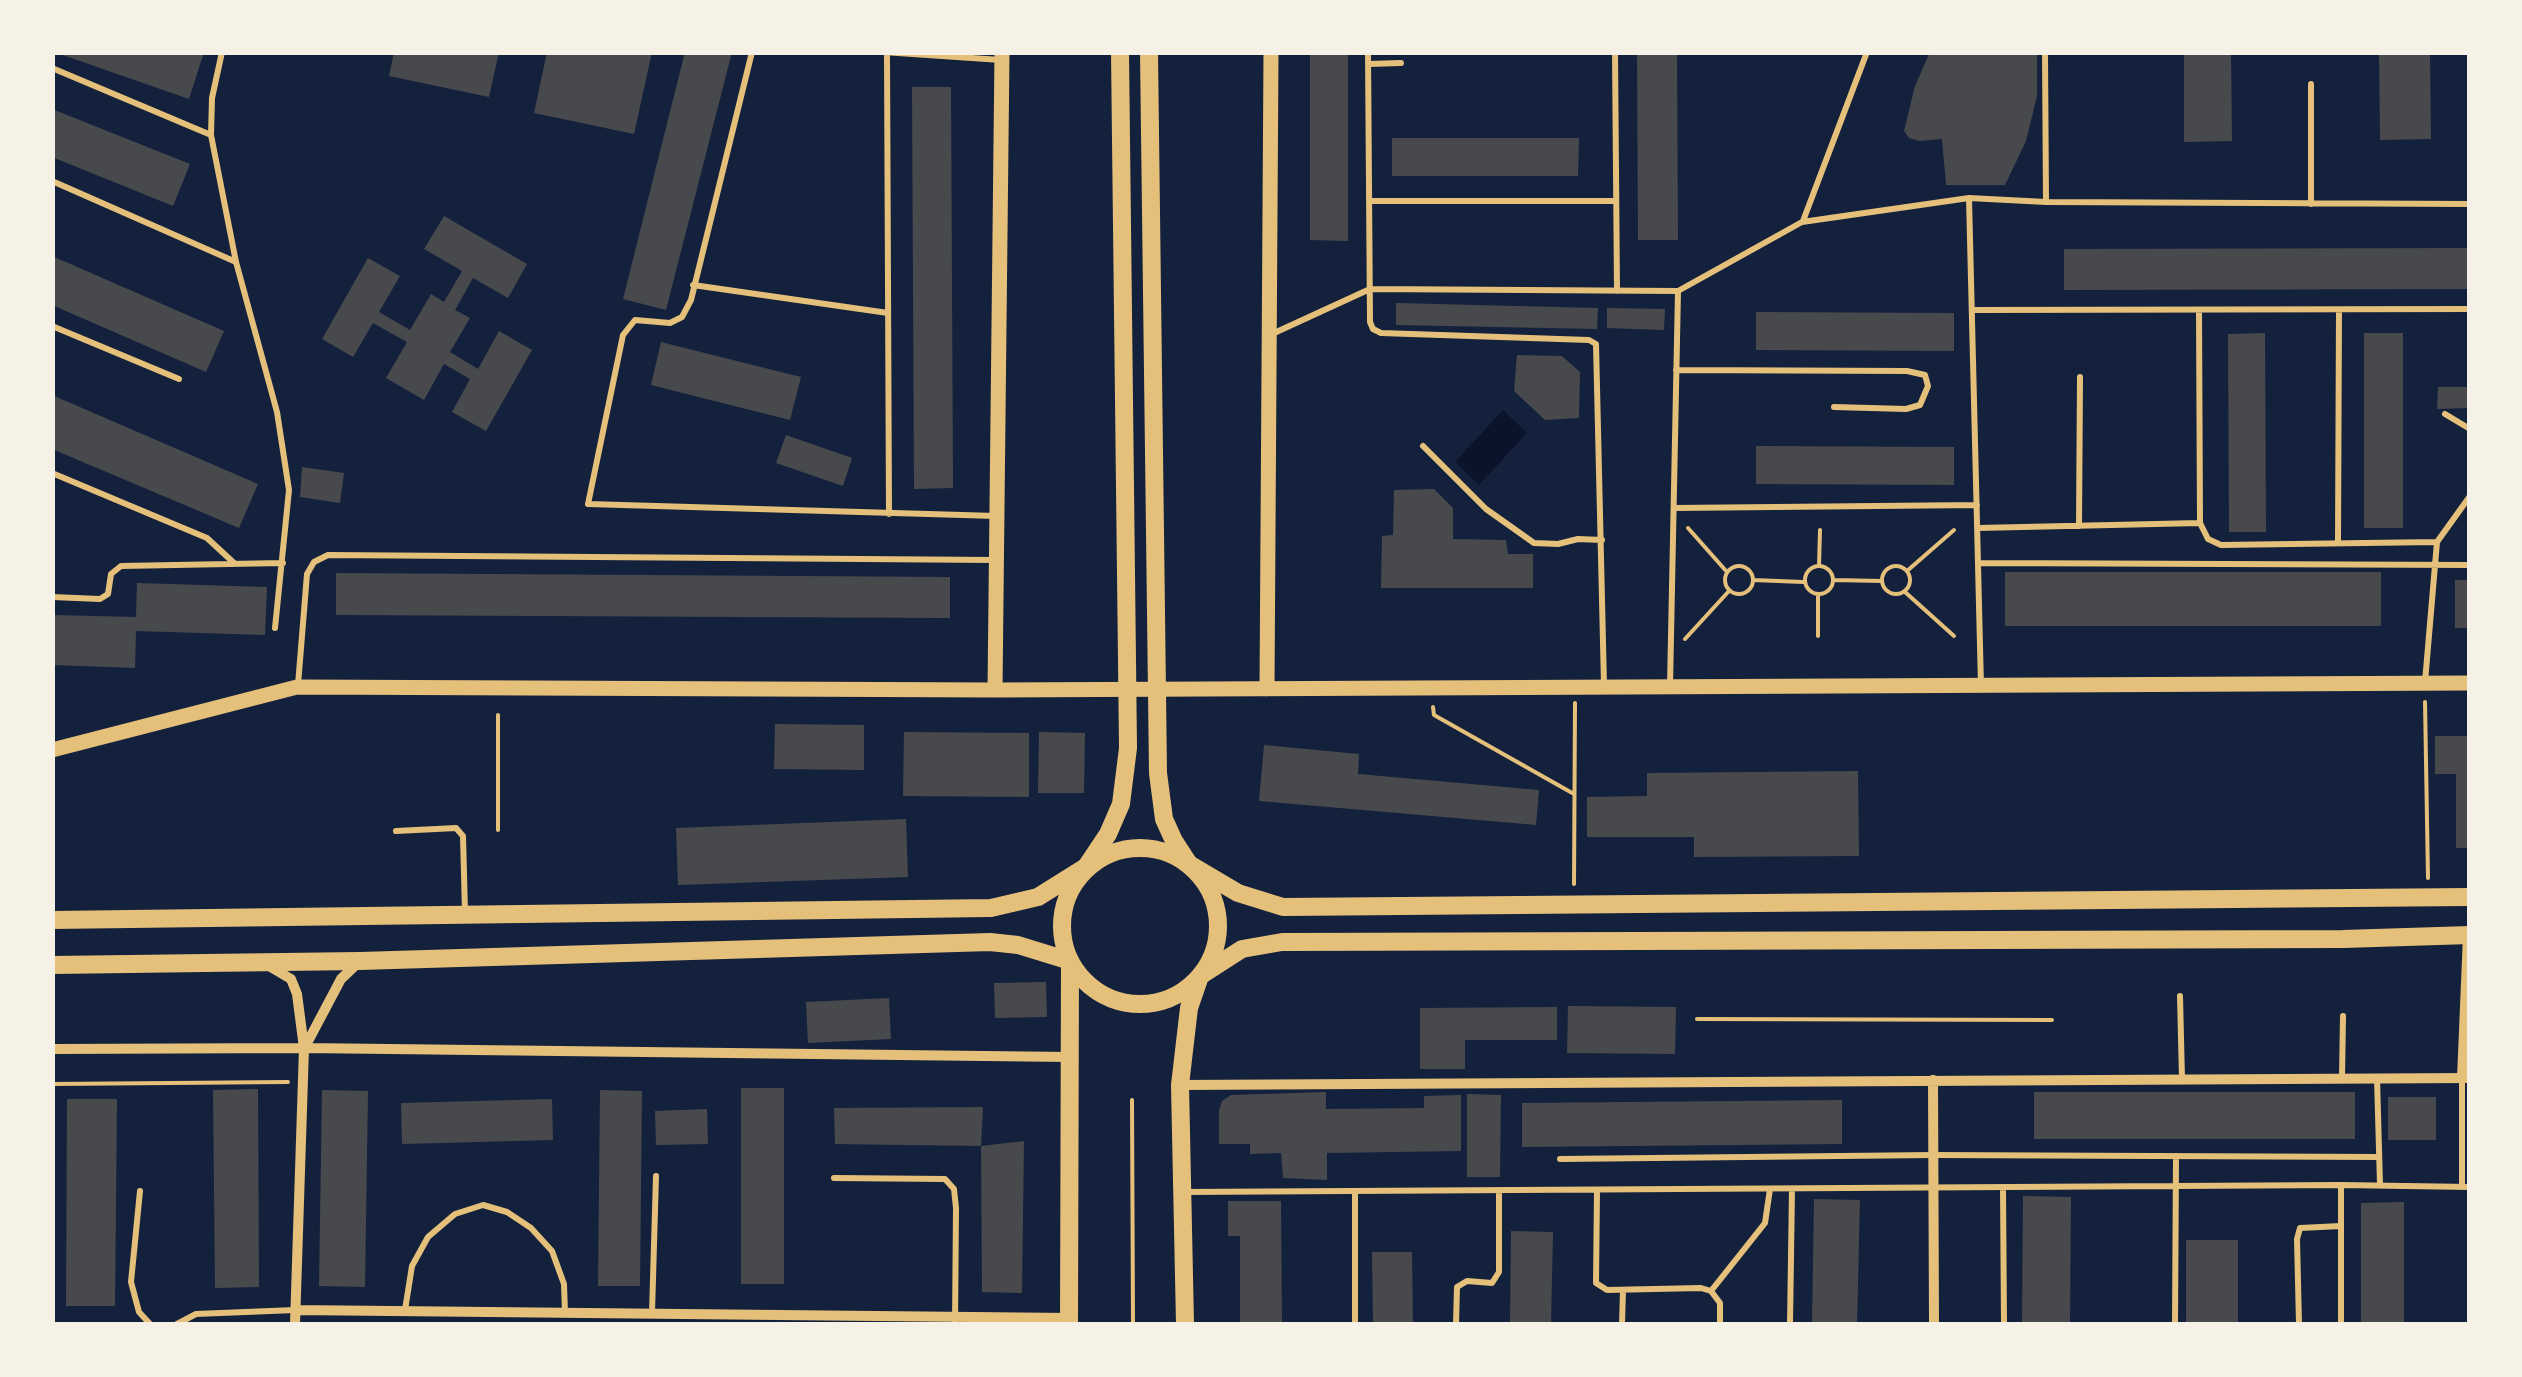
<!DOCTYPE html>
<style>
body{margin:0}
#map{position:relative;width:2522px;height:1377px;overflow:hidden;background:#14213d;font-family:"Source Serif 4",serif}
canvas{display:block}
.frame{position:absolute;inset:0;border:55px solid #f6f1e7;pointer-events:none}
</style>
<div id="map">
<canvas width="2522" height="1377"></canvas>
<div class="frame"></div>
</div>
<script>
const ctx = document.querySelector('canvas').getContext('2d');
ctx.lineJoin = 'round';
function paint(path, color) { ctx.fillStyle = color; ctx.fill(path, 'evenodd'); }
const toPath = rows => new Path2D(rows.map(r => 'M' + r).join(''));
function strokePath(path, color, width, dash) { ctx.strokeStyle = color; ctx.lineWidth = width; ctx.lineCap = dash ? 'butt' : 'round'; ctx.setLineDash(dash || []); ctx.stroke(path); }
paint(toPath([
 [1503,410,1527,433,1479,485,1455,462]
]), '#0b132b');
paint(toPath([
 [54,52,204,52,189,99],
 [394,52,499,52,489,97,389,76],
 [547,52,652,52,634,134,534,113],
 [685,52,732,52,666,310,623,299],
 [1310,52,1348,52,1348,241,1310,240],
 [1637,52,1677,52,1678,240,1638,240],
 [1930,52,2037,52,2037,96,2026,141,2005,185,1946,185,1942,139,1919,141,1909,138,1904,131,1915,86],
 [2184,52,2231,52,2232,141,2184,142],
 [2379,52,2430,52,2431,139,2380,140],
 [912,87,951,87,953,488,914,489],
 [52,109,190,164,173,206,52,157],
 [1392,138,1579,138,1578,176,1392,176],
 [444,216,527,264,508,298,473,278,455,310,470,318,450,352,478,369,499,331,532,350,486,431,452,412,470,379,444,364,424,400,386,378,407,342,373,323,353,357,322,339,368,258,400,276,379,312,410,330,431,294,444,302,462,271,424,249],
 [2470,248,2470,289,2064,290,2064,249],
 [52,256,224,331,206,372,52,305],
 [1396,303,1598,308,1597,329,1396,325],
 [1607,308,1665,309,1664,330,1607,328],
 [1756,312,1954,313,1954,351,1756,350],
 [2265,333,2266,532,2229,532,2228,334],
 [2364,333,2403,333,2403,528,2364,528],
 [661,342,801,377,790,420,651,385],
 [1517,355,1562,356,1580,372,1579,418,1545,420,1514,391],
 [2438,387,2470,387,2470,408,2437,409],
 [52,395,258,484,239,528,52,449],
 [786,435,852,458,843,486,776,463],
 [1756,446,1954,447,1954,485,1756,484],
 [302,467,344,473,340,503,300,497],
 [1434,489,1453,508,1453,539,1506,540,1508,554,1533,554,1533,588,1381,588,1382,536,1393,535,1394,490],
 [2005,572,2381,572,2381,626,2005,626],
 [336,573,950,577,950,618,336,615],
 [2455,580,2470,580,2470,628,2455,628],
 [137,583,267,587,265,635,136,631,135,668,52,665,52,615,136,617],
 [775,724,864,725,864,770,774,769],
 [904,732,1029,733,1029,797,903,796],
 [1039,732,1085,733,1084,793,1038,793],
 [2435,736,2470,736,2470,848,2456,848,2456,774,2435,774],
 [1264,745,1359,754,1358,774,1539,790,1536,825,1259,801],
 [1858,771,1859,856,1694,857,1694,837,1587,837,1587,797,1647,796,1647,773],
 [906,819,908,877,678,885,676,828],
 [1046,982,1047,1017,995,1018,994,983],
 [889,998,891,1039,808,1043,806,1002],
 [1568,1006,1676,1007,1675,1054,1567,1053],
 [1557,1007,1557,1040,1465,1040,1465,1069,1420,1069,1420,1008],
 [741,1088,784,1088,784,1284,741,1284],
 [258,1089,259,1287,215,1288,213,1090],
 [322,1090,368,1091,365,1287,319,1286],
 [600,1090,642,1091,640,1286,598,1286],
 [1326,1092,1326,1109,1424,1108,1424,1096,1461,1095,1461,1151,1327,1153,1327,1180,1283,1178,1281,1153,1250,1154,1250,1144,1219,1144,1219,1110,1222,1101,1231,1095],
 [2034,1092,2355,1092,2355,1139,2034,1139],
 [1467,1094,1501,1095,1500,1177,1467,1177],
 [2388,1097,2436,1097,2436,1140,2388,1140],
 [67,1099,117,1099,115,1306,66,1306],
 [552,1099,553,1140,402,1144,401,1103],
 [1842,1100,1842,1144,1522,1147,1522,1103],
 [983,1107,981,1146,835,1144,834,1108],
 [707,1109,708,1144,656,1145,655,1111],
 [1024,1141,1022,1293,982,1292,981,1146],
 [2023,1196,2071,1197,2070,1324,2022,1324],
 [1814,1199,1860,1200,1857,1324,1812,1324],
 [1228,1201,1281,1201,1282,1324,1240,1324,1240,1236,1228,1236],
 [2404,1202,2404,1324,2361,1324,2361,1203],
 [1511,1231,1553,1232,1551,1324,1510,1324],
 [2186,1240,2238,1240,2238,1324,2186,1324],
 [1372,1252,1412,1252,1413,1324,1373,1324]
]), '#48494c');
strokePath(toPath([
 [1688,528,1727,572],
 [1819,566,1820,530],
 '1882 580a14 14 0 1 1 28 0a14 14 0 1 1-28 0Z',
 '1725 580a14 14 0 1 1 28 0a14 14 0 1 1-28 0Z',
 '1805 580a14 14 0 1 1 28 0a14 14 0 1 1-28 0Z',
 [1907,571,1954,530],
 [1753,580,1803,582],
 [1833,580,1882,581],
 [1905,592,1954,636],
 [1818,636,1818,595],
 [1685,639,1729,591],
 [2425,702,2428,878],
 [1433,707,1434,715,1574,794],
 [498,830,498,715],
 [1574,884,1575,703],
 [1697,1019,2052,1020],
 [52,1084,288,1082],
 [1132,1100,1133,1324]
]), '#e5c07b', 4);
strokePath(toPath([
 [222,52,212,98,211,135,236,262,277,412,289,490,275,628],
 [752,52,691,300,682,317,670,323,635,320,623,335,588,504,996,516],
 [883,52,1001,60],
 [1368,52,1370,322,1373,329,1381,333,1589,340,1596,344,1604,685],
 [1615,52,1617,291],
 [2045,52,2046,202],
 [887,54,889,514],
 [1368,64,1401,63],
 [52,68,211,135],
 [2311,84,2311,204],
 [52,181,236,262],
 [1969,198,1981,686],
 [1369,201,1616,201],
 [1803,221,1867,52],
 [693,285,888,313],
 [1973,310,2470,309],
 [2199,310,2200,523,2208,539,2221,545,2437,542],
 [52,326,179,379],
 [1272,334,1370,289,1678,291,1802,222,1969,198,2046,202,2470,204],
 [1676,370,1907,371,1925,375,1928,386,1920,405,1906,409,1834,407],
 [2445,414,2470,429],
 [1423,446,1486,509,1534,543,1558,544,1578,539,1602,540],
 [52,473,207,538,234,563],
 [1674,508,1977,505],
 [2079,526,2080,377],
 [1978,528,2200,523],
 [2338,543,2339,310],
 [1979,563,2470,565],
 [52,597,100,599,108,594,111,574,121,566,283,563],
 [2425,682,2437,542,2470,496],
 [298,685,307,574,314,562,328,555,994,560],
 [1670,686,1678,291],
 [396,831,456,828,463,836,465,913],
 [2180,996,2182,1079],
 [2342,1078,2343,1016],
 [2377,1078,2380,1185],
 [2462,1078,2462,1187],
 [1560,1159,1933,1155,2379,1157],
 [834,1178,945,1179,954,1189,956,1208,955,1324],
 [2003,1188,2004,1324],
 [1597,1190,1596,1283,1607,1290,1701,1288,1711,1291,1720,1303,1720,1324],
 [140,1191,131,1282,139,1312,150,1324],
 [1355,1191,1355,1324],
 [1184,1192,2341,1185,2470,1187],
 [1711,1291,1765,1223,1770,1189],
 [405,1310,412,1266,428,1237,455,1214,483,1205,507,1212,531,1228,552,1251,564,1284,565,1313],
 [652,1313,656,1176],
 [177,1324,196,1314,295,1310],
 [1456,1324,1457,1287,1467,1281,1492,1283,1499,1272,1499,1190],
 [1622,1324,1623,1290],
 [1790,1324,1792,1189],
 [2175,1324,2176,1156],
 [2299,1324,2297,1239,2300,1228,2341,1226],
 [2341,1324,2341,1185]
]), '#e5c07b', 6);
strokePath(toPath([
 [269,966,291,979,297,994,304,1048,295,1324],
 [305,1047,341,979,360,961],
 [52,1049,304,1048,1069,1057],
 [2462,1078,2468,935],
 [1933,1080,1934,1324],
 [1180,1085,2470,1078],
 [295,1310,1069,1318]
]), '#e5c07b', 10);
strokePath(toPath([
 [1267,689,1271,52],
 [995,690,1002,52],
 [52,750,297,687,995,690,2470,683]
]), '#e5c07b', 15);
strokePath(toPath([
 [1149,52,1158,773,1164,819,1174,841,1189,864],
 [1086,867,1108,834,1121,804,1128,748,1120,52],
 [1069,1324,1070,961],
 [1185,1324,1180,1085,1189,1008,1200,976]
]), '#e5c07b', 18);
strokePath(toPath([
 '1062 926a78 78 0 1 1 156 0a78 78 0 1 1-156 0Z',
 [1189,864,1238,893,1283,907,2470,897],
 [52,920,991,908,1038,897,1086,867],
 [52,965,360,961,990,942,1018,945,1070,961],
 [1200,976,1242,949,1282,942,2343,939,2470,935]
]), '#e5c07b', 18);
</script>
